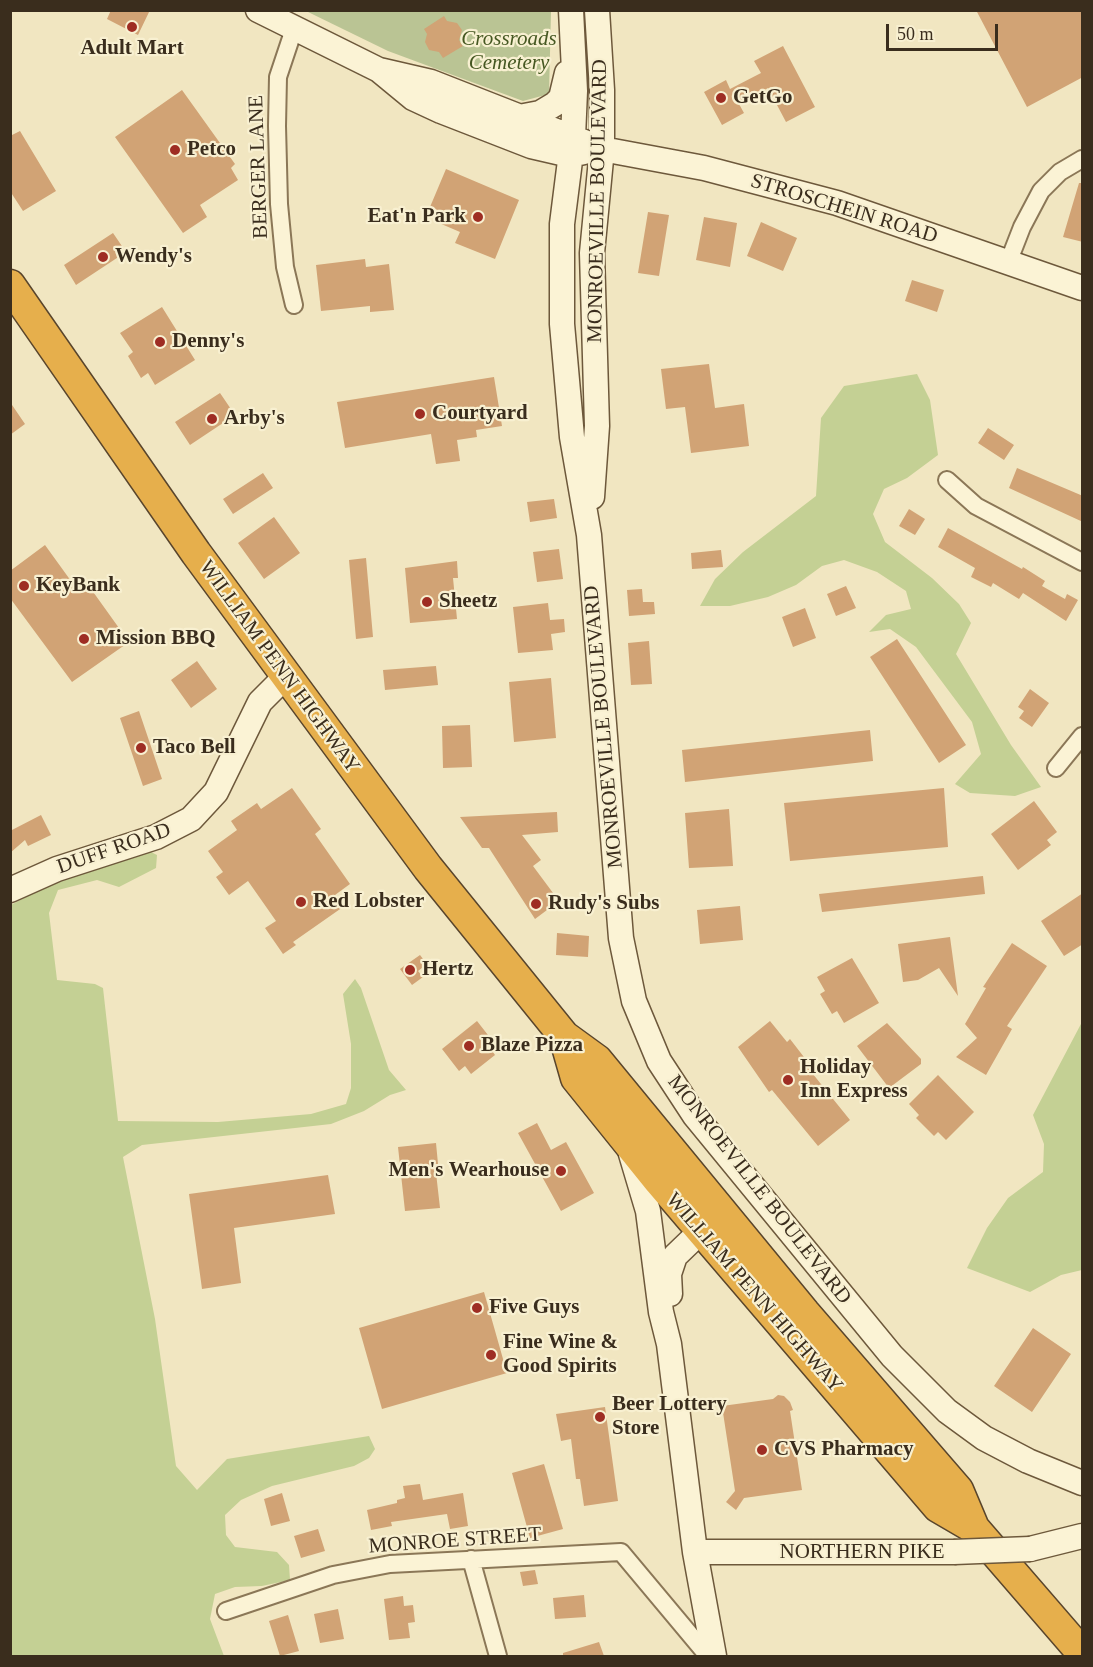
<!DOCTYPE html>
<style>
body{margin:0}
#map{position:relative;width:1093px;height:1667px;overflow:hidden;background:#f1e6c1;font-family:Georgia,serif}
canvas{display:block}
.frame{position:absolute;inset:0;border:12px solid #3a2d1d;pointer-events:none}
.scale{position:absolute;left:886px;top:24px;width:112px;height:27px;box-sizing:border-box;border:3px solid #3a2d1d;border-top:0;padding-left:8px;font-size:18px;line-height:21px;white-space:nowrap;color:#3a2d1d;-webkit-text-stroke:4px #f8f0d1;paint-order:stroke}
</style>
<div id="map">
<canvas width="1093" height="1667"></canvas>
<div class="frame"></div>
<div class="scale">50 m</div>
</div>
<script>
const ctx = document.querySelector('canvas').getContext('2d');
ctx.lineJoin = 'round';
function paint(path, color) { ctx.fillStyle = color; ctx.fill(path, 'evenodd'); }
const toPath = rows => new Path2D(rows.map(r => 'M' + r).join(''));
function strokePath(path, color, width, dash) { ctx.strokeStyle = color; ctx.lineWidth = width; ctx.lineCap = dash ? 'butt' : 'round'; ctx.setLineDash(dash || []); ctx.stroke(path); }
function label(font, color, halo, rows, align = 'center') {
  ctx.font = font + ' Georgia,serif'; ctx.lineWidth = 4.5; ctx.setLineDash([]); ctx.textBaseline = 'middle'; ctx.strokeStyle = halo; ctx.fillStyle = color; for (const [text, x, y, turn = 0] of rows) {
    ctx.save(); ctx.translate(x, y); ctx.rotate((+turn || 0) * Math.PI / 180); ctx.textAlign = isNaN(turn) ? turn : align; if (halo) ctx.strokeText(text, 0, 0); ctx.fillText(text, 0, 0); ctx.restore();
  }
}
paint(toPath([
 [917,374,930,400,938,455,907,478,884,489,873,514,885,542,932,578,959,604,971,623,956,654,1011,745,1041,787,1015,796,970,793,955,784,981,754,972,722,916,647,890,629,869,632,886,615,911,609,906,591,877,572,844,560,822,566,796,585,768,597,730,606,700,606,715,579,743,552,816,496,821,418,844,386],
 [151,852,157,855,156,868,119,887,97,880,58,890,49,913,57,980,95,984,103,988,118,1121,218,1122,311,1114,346,1104,351,1088,351,1044,343,994,355,979,361,988,389,1070,406,1090,390,1095,364,1111,331,1124,142,1145,123,1157,155,1319,176,1466,197,1490,227,1459,369,1436,375,1449,369,1458,354,1466,272,1486,241,1500,225,1515,226,1535,235,1547,277,1552,289,1565,290,1580,262,1586,235,1587,215,1594,210,1619,224,1656,11,1656,11,905,53,882],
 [1082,1022,1082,1270,1061,1275,1030,1292,967,1268,987,1228,1008,1198,1043,1172,1044,1144,1033,1115]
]), '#c4d094');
paint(toPath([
 [306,11,551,11,549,94,523,101,388,51]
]), '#bac494');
paint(toPath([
 [111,10,150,10,138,35,107,19],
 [976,10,1083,10,1083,77,1027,107],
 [444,16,447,21,457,23,462,30,459,40,463,46,443,58,439,52,429,50,425,42,427,34,424,29],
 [783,46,815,107,786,122,768,88,739,104,744,113,722,125,704,92,726,80,730,89,761,73,754,61],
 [182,90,235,164,231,168,238,180,200,205,207,217,183,233,115,137],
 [20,131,56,191,23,211,10,191,10,136],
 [446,169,519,200,495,259,455,243,460,232,439,223,443,212,430,207],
 [1079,183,1083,183,1083,242,1063,237],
 [648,212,669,215,659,276,638,273],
 [704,217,737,223,730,267,696,260],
 [761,222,797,238,783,271,747,256],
 [113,233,126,252,76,285,64,265],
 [365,259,366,267,389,264,394,310,370,312,370,306,321,311,316,265],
 [912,280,944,290,937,312,905,301],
 [162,307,195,360,155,385,148,373,141,378,128,356,133,352,120,333],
 [709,364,715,408,744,404,749,446,691,453,685,407,666,409,661,369],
 [494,377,502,426,476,430,477,437,457,440,460,461,436,464,431,434,345,448,337,402],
 [220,393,235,415,190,445,175,422],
 [10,402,25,424,10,435],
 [988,428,1014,445,1004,460,978,443],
 [1017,468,1083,496,1083,522,1009,488],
 [263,473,273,488,233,514,223,499],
 [554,499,557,518,530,522,527,502],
 [909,509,925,519,915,535,899,526],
 [274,517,300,553,264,579,238,543],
 [948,528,1022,569,1023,567,1045,581,1042,586,1065,599,1067,594,1078,600,1066,621,1023,593,1019,599,993,583,991,587,971,577,975,568,938,547],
 [45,545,71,581,81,575,129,642,72,682,10,598,10,571],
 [559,549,563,579,537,582,533,552],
 [721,550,723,567,692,569,691,553],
 [366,558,373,637,356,639,349,560],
 [457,561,458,578,453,578,457,619,410,623,405,568],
 [846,586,856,608,836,616,827,594],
 [642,589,643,602,654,602,655,614,629,616,627,590],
 [548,603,550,620,564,619,565,632,551,634,553,650,518,653,513,607],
 [805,608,816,638,793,647,782,617],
 [897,639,966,745,939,763,870,657],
 [649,641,652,684,631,685,628,643],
 [197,661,217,689,191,708,171,680],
 [436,666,438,685,385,690,383,670],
 [551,678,556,738,514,742,509,682],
 [1030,689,1049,703,1032,727,1019,718,1024,711,1018,707],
 [139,711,162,779,143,786,120,718],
 [470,725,472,767,443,768,442,726],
 [870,730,873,761,685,782,682,750],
 [292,788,321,829,315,834,350,884,335,895,343,907,293,942,296,945,283,954,265,928,276,921,248,881,229,895,216,877,223,872,208,851,237,830,231,821,257,803,261,809],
 [944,788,948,847,790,861,784,803],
 [1034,801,1057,832,1047,840,1051,845,1018,870,991,834],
 [729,809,733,866,689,868,685,813],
 [557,812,558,832,522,835,541,860,533,866,559,901,535,919,489,848,482,848,460,817],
 [41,815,51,835,28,846,25,840,10,853,10,831],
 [983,876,985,894,822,912,819,894],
 [1083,893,1083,944,1064,956,1041,921],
 [740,906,743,940,700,944,697,910],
 [557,933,589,936,588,957,556,955],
 [950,937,958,996,939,968,918,980,903,982,898,944],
 [1012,943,1047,966,1007,1026,1012,1029,986,1075,956,1057,977,1038,965,1024,986,988,983,987],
 [420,955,427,964,418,971,423,977,412,985,400,969],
 [852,958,879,1003,844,1023,837,1011,832,1014,820,994,825,991,817,977],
 [477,1021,495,1044,490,1048,495,1055,471,1074,465,1066,459,1071,442,1049],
 [770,1021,787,1042,790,1039,807,1061,804,1063,850,1120,818,1146,772,1090,769,1092,738,1047],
 [887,1023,921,1059,921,1064,889,1088,857,1046],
 [938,1075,974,1112,946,1140,938,1132,934,1136,916,1118,919,1115,909,1104],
 [537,1123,551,1150,566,1142,594,1193,561,1211,518,1133],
 [436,1143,438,1164,435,1164,440,1208,405,1211,398,1147],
 [328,1175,335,1214,234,1228,241,1283,202,1289,189,1194],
 [484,1292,507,1373,382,1409,359,1328],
 [1033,1328,1071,1354,1032,1412,994,1386],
 [778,1395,784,1396,790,1402,793,1410,790,1411,802,1490,744,1498,736,1510,726,1502,735,1491,722,1406,773,1399],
 [605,1407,618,1501,584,1506,580,1479,576,1479,571,1439,561,1441,556,1414],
 [544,1464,563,1529,530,1538,512,1473],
 [420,1484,423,1500,463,1493,468,1526,450,1529,447,1514,391,1522,392,1526,371,1530,367,1510,397,1503,397,1500,405,1498,403,1486],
 [282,1493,290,1521,271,1526,264,1499],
 [318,1529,325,1551,301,1558,294,1536],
 [535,1570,538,1584,523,1586,520,1572],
 [584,1595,586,1617,555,1619,553,1598],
 [403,1596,404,1606,413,1605,415,1622,408,1623,410,1638,389,1640,384,1599],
 [338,1609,344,1639,320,1643,314,1614],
 [288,1615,299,1651,280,1656,269,1621],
 [599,1642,604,1656,563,1656,563,1653]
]), '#d1a375');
const street = toPath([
 [1008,263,1022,227,1041,191,1060,172,1082,159],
 [294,305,285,267,279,204,277,126,278,77,294,29],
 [947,480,976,506,1082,562],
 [1056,768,1082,736],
 [471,1559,498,1656],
 [226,1611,333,1575,390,1564,621,1552,708,1656]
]);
const secondary = toPath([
 [258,10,379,70,413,98,441,111,531,146,570,155,584,152],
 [571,10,575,91,573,137,562,224,562,324,572,437,589,535,621,938,634,1001,659,1061,695,1116,892,1356,947,1411,984,1438,1028,1461,1082,1483],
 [379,70,431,82,602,149,704,168,837,203,1082,288],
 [519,117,540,113,555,104,561,98,567,73],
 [592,497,597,426,592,253,602,149,602,90,597,10],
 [10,890,57,869,156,837,191,819,216,792,260,702,285,677],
 [631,1154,648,1211,661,1312,669,1344,695,1552,714,1656],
 [670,1294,669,1274,675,1256,701,1231,712,1215],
 [1030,1549,1082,1536],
 [695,1552,954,1552]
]);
const highway = toPath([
 [10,285,196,553,428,868,564,1036,597,1060,805,1313,958,1490,974,1528,1082,1653],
 [564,1036,576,1078,659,1181,938,1507,974,1528]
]);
strokePath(street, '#8b7757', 20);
strokePath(secondary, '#6d583b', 27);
strokePath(highway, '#59452c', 33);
strokePath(street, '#fbf3d5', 16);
strokePath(secondary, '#fbf3d5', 24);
strokePath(highway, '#e6af4c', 30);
const secondaryBridge = toPath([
 [954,1552,1030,1549]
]);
strokePath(secondaryBridge, '#6d583b', 27, []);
strokePath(secondaryBridge, '#fbf3d5', 24);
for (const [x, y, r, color] of [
 [132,27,6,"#9e2d23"],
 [721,98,6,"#9e2d23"],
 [175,150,6,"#9e2d23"],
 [478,217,6,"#9e2d23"],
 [103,257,6,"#9e2d23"],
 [160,342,6,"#9e2d23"],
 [420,414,6,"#9e2d23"],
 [212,419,6,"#9e2d23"],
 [24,586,6,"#9e2d23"],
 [427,602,6,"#9e2d23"],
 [84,639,6,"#9e2d23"],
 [141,748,6,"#9e2d23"],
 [301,902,6,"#9e2d23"],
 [536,904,6,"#9e2d23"],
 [410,970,6,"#9e2d23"],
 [469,1046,6,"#9e2d23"],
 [788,1080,6,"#9e2d23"],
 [561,1171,6,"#9e2d23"],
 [477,1308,6,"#9e2d23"],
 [491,1355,6,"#9e2d23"],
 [600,1417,6,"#9e2d23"],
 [762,1450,6,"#9e2d23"]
]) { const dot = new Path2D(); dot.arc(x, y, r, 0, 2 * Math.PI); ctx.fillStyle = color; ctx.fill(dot); strokePath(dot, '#f8f0d1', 2); }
label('italic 21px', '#465822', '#f8f0d1', [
 ["Crossroads",509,39],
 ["Cemetery",509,63]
]);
label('bold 21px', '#3a2d1d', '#f8f0d1', [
 ["Adult Mart",132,49,"center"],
 ["GetGo",733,98],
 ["Petco",187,150],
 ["Eat'n Park",466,217,"right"],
 ["Wendy's",115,257],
 ["Denny's",172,342],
 ["Courtyard",432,414],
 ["Arby's",224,419],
 ["KeyBank",36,586],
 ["Sheetz",439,602],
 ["Mission BBQ",96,639],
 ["Taco Bell",153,748],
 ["Red Lobster",313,902],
 ["Rudy's Subs",548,904],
 ["Hertz",422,970],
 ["Blaze Pizza",481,1046],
 ["Holiday",800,1068],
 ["Inn Express",800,1092],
 ["Men's Wearhouse",549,1171,"right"],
 ["Five Guys",489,1308],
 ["Fine Wine &",503,1343],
 ["Good Spirits",503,1367],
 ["Beer Lottery",612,1405],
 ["Store",612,1429],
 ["CVS Pharmacy",774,1450]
], 'left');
label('21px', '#3a2d1d', '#f8f0d1', [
 ["BERGER LANE",259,167,-92],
 ["MONROEVILLE BOULEVARD",598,201,-89],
 ["STROSCHEIN ROAD",844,209,17],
 ["WILLIAM PENN HIGHWAY",279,667,54],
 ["MONROEVILLE BOULEVARD",604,727,-95],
 ["DUFF ROAD",114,849,-19],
 ["MONROEVILLE BOULEVARD",759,1190,52],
 ["WILLIAM PENN HIGHWAY",754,1293,49],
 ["MONROE STREET",455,1541,-4],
 ["NORTHERN PIKE",862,1552]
]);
</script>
